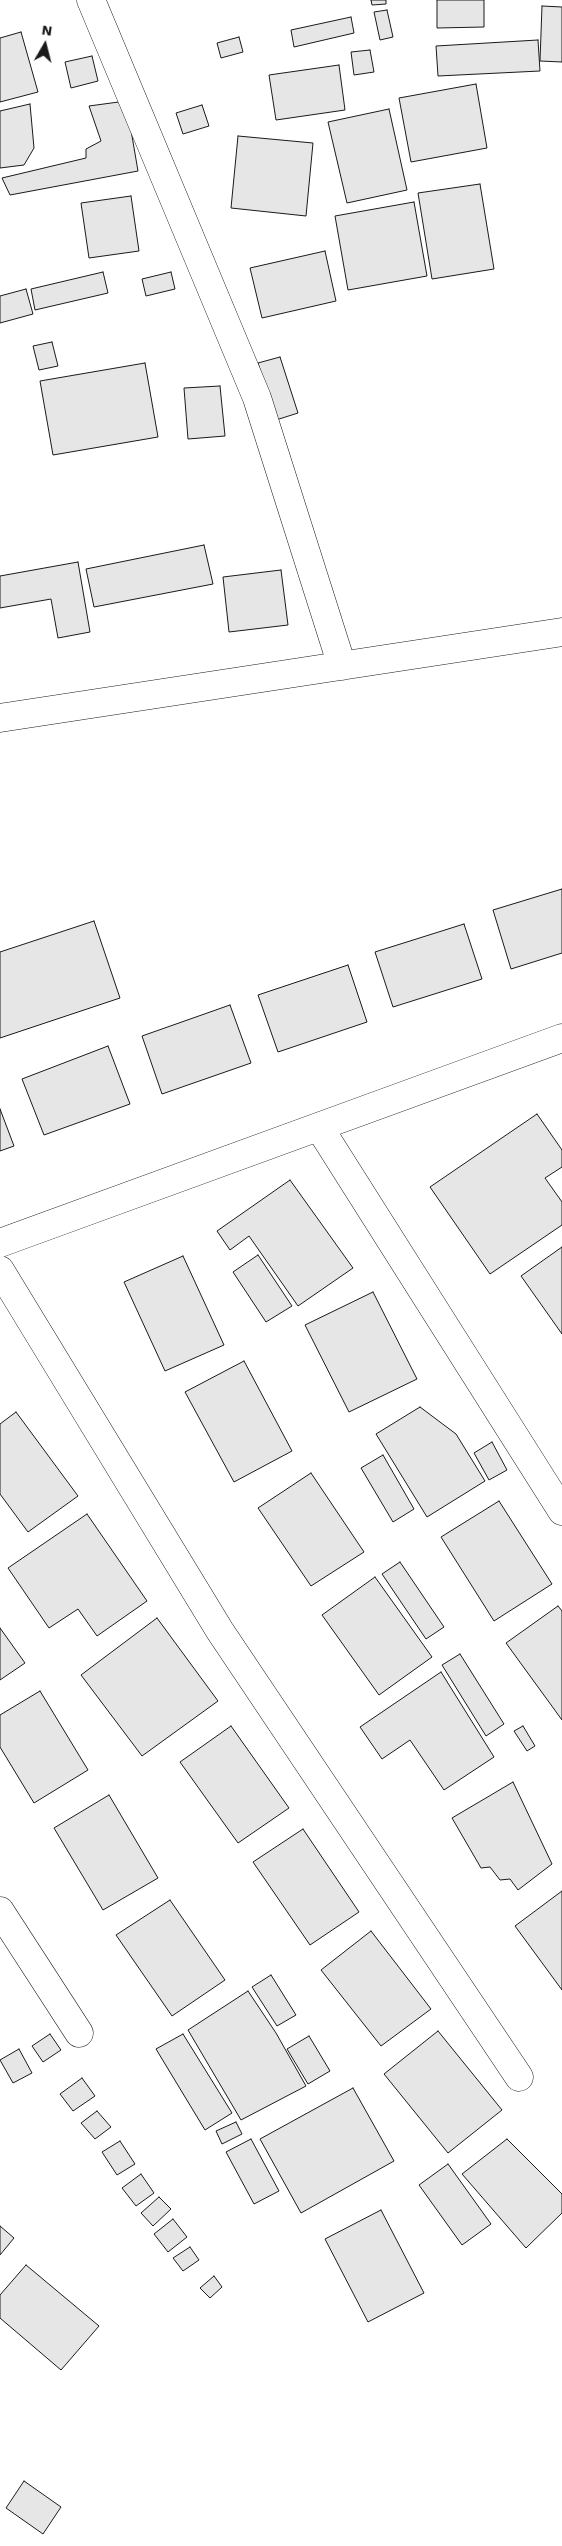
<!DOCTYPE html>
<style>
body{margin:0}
#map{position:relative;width:562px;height:2546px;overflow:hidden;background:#fff;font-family:"Work Sans",sans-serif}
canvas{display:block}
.north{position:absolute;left:20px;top:20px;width:50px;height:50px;-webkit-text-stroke:4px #fff;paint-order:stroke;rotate:8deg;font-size:14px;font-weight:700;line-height:20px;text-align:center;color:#1a1a1a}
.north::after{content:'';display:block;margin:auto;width:18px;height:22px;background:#1a1a1a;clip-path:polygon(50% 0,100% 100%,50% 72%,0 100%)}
</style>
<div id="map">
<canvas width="562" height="2546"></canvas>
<div class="north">N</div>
</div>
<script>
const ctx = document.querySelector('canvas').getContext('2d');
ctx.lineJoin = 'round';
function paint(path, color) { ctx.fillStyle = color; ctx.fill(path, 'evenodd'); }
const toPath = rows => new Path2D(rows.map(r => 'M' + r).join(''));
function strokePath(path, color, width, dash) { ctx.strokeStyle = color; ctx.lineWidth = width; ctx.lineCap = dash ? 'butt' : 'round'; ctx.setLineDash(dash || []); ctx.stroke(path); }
const building = toPath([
 [371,0,386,0,386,4,372,5,371,0],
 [437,0,484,0,484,27,437,28,437,0],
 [542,6,562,7,562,62,540,61,542,6],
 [387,10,393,37,380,40,374,12,387,10],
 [351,17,354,33,294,47,291,30,351,17],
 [21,32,38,92,0,102,0,38,21,32],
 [239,37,243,52,221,58,217,43,239,37],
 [538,40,540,71,438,76,436,46,538,40],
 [370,50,374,72,354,75,351,52,370,50],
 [92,56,98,81,71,88,65,62,92,56],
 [339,65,345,110,276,120,269,75,339,65],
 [476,84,487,148,411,162,399,98,476,84],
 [126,101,138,171,10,195,2,178,86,158,86,149,101,141,89,106,126,101],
 [30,104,34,148,24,165,0,168,0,111,30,104],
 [202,105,209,126,183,134,176,113,202,105],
 [389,109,407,190,347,203,328,122,389,109],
 [238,136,313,143,306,216,231,208,238,136],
 [480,184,494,269,432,279,418,193,480,184],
 [131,196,139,251,89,258,81,203,131,196],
 [414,202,427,276,348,290,335,216,414,202],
 [325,251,336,301,262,318,250,268,325,251],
 [103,272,108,293,35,310,31,289,103,272],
 [171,272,175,289,146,296,142,279,171,272],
 [26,289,33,314,0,323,0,296,26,289],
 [52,342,58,366,39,370,33,346,52,342],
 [280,357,298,413,276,420,258,363,280,357],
 [145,363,158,437,53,455,40,381,145,363],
 [220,386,225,436,188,439,184,388,220,386],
 [204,545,213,584,94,607,86,569,204,545],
 [78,562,90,632,58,638,51,599,0,608,0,576,78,562],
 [281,570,288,625,229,632,223,577,281,570],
 [562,889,562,953,511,969,493,910,562,889],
 [94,921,120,998,0,1038,0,952,94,921],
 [464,924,482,979,393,1007,375,952,464,924],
 [348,965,367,1022,278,1052,258,995,348,965],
 [230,1005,251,1063,162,1094,142,1036,230,1005],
 [108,1046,130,1104,44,1135,22,1079,108,1046],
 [0,1109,14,1146,0,1151,0,1109],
 [537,1114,562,1150,562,1167,545,1178,562,1202,562,1225,490,1274,430,1187,537,1114],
 [290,1180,353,1268,298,1306,249,1236,230,1250,217,1231,290,1180],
 [562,1247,562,1334,521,1276,562,1247],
 [258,1255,292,1306,266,1322,233,1272,258,1255],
 [183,1256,224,1345,165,1371,124,1282,183,1256],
 [373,1292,417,1379,349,1412,305,1325,373,1292],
 [244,1361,292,1451,234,1482,185,1392,244,1361],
 [420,1407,456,1434,485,1481,427,1517,376,1434,420,1407],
 [16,1412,78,1496,28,1532,0,1494,0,1424,16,1412],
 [492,1442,507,1470,489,1480,474,1453,492,1442],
 [383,1455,414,1509,393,1522,361,1468,383,1455],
 [311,1473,364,1552,311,1586,258,1508,311,1473],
 [499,1501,552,1584,494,1621,441,1537,499,1501],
 [87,1514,147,1601,97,1636,78,1609,49,1628,8,1568,87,1514],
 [400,1562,444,1627,426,1639,382,1574,400,1562],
 [375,1577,432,1657,379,1695,322,1615,375,1577],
 [558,1606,562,1611,562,1720,506,1643,558,1606],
 [157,1618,218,1701,142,1756,81,1675,157,1618],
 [0,1628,25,1663,0,1680,0,1628],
 [460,1654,504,1724,486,1736,442,1665,460,1654],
 [441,1672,494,1757,444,1790,410,1740,382,1759,360,1727,441,1672],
 [40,1691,88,1770,34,1803,0,1747,0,1715,40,1691],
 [231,1726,289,1808,238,1843,180,1762,231,1726],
 [523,1726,535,1746,527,1751,514,1731,523,1726],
 [513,1782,552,1864,518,1890,510,1879,500,1880,490,1867,481,1868,452,1818,513,1782],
 [109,1795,158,1878,103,1910,54,1828,109,1795],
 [303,1829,359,1912,310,1945,253,1862,303,1829],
 [562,1891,562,1990,515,1926,562,1891],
 [170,1900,225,1980,172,2016,116,1935,170,1900],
 [371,1931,431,2009,381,2046,321,1970,371,1931],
 [271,1975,296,2015,277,2026,252,1987,271,1975],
 [248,1991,276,2033,306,2086,241,2120,188,2030,248,1991],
 [438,2031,502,2110,448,2153,384,2074,438,2031],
 [50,2034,61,2050,43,2062,32,2046,50,2034],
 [183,2034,232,2113,205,2130,156,2049,183,2034],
 [309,2036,330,2071,308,2084,287,2049,309,2036],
 [19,2049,32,2073,13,2083,0,2060,19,2049],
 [82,2078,95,2096,73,2111,60,2094,82,2078],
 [353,2088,394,2161,301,2213,260,2139,353,2088],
 [97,2111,111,2127,95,2139,81,2123,97,2111],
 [236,2122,242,2134,222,2144,216,2131,236,2122],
 [251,2139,279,2191,254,2204,226,2152,251,2139],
 [507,2139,562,2194,562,2213,526,2248,462,2174,507,2139],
 [120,2141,135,2164,117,2175,102,2152,120,2141],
 [448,2164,491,2224,462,2245,419,2185,448,2164],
 [141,2174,154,2193,136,2206,122,2188,141,2174],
 [159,2197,171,2209,153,2226,141,2213,159,2197],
 [381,2210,424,2293,368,2322,325,2239,381,2210],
 [173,2219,187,2237,168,2252,154,2234,173,2219],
 [0,2226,14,2238,0,2255,0,2226],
 [190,2247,199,2260,183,2271,173,2258,190,2247],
 [26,2265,99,2326,61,2370,0,2318,0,2295,26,2265],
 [214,2276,222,2287,210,2298,200,2288,214,2276],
 [24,2481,61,2507,43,2534,6,2508,24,2481]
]);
paint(building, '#e6e6e6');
strokePath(building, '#1a1a1a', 1);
const minor = toPath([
 [91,0,257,398,342,666],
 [0,718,562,632],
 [319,1127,562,1511],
 [0,1243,562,1038],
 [0,1270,220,1631,519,2077],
 [0,1911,79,2033]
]);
strokePath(minor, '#1a1a1a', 29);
strokePath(minor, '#fff', 28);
</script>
